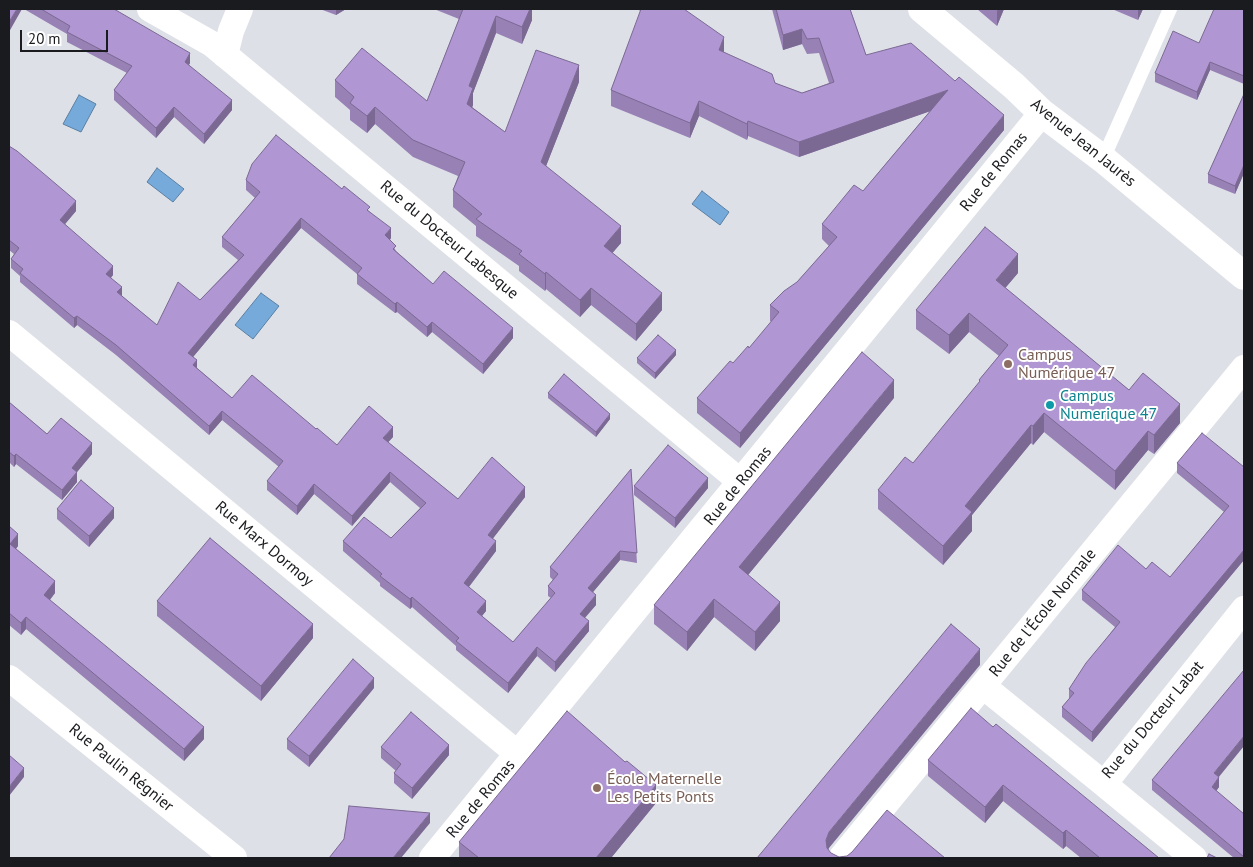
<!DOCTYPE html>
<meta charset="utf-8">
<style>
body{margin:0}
#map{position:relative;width:1253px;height:867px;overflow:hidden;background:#dee0e8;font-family:"PT Sans",sans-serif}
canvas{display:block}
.frame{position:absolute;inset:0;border:10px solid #1a1b1e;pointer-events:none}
.scale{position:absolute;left:20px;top:30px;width:88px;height:22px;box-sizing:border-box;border:2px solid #1a1b1e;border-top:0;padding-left:6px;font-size:15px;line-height:18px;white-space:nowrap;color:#1a1b1e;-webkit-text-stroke:4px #fff;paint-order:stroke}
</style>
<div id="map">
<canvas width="1253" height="867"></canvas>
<div class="frame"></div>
<div class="scale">20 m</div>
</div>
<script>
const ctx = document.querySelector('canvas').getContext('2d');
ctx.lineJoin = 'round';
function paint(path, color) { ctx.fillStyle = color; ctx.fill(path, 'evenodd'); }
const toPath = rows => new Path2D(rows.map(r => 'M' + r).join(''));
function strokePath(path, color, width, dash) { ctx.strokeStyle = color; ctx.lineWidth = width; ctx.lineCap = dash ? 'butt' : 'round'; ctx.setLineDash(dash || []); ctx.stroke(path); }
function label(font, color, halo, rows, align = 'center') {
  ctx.font = font + ' "PT Sans",sans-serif'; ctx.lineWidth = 4; ctx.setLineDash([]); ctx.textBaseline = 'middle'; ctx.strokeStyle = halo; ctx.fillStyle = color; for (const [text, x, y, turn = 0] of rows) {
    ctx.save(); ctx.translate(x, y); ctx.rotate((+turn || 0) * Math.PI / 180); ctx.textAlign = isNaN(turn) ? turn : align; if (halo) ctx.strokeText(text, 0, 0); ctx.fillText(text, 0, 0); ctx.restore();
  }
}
const water = toPath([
 [79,95,96,104,81,132,63,124,79,95],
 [157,168,184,189,173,202,147,182,157,168],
 [702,191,729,212,720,225,692,204,702,191],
 [261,293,279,306,253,339,235,325,261,293]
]);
paint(water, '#76aada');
strokePath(water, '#5a7fa2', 1);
strokePath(toPath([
 [1103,159,1170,9]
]), '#fff', 14);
strokePath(toPath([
 [150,9,212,44,741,482],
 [225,55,231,31,240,9],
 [9,333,518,754],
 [9,678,234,858],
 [983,686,1104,784,1244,609],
 [1104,784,1194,858],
 [432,858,1042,113],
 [841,858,1244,368]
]), '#fff', 26);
strokePath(toPath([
 [922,9,1014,86,1042,113,1103,159,1244,276]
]), '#fff', 28);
paint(toPath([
 [24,9,114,9,190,63,189,65,232,110,204,144,174,117,156,138,114,100,114,90,127,73,67,42,67,34],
 [320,9,346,9,336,15],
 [434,9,532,9,532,20,522,44,496,33,473,93,473,105,472,107,505,132,579,82,546,166,621,243,612,253,662,310,636,341,591,305,580,317,546,289,545,291,519,271,519,266,476,236,476,226,453,207,453,190,458,176,413,157,375,124,367,133,350,120,350,110,335,97,335,80,427,101,459,19],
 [636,9,684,9,724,52,775,83,802,93,829,83,819,53,807,54,802,44,783,50,772,9,850,9,866,55,1004,130,740,448,697,413,697,398,749,348,772,322,770,321,770,305,797,282,829,246,822,239,822,224,863,191,930,111,799,157,748,136,747,140,699,116,690,138,611,106,611,90,641,11],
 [977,9,1004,9,997,26],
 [1112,9,1143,9,1138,20],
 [1244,9,1244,84,1210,70,1197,100,1155,82,1155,73,1199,43],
 [1244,94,1244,173,1235,194,1208,183,1208,174],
 [9,146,76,211,65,224,113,275,111,278,122,296,157,325,200,300,238,260,222,247,222,237,255,198,246,190,246,180,342,189,370,212,391,238,390,240,396,251,433,284,513,338,483,374,432,332,427,337,397,312,395,313,357,284,357,274,301,228,193,357,197,368,232,398,316,429,337,445,393,437,388,442,458,499,525,497,492,539,496,551,469,587,486,611,482,616,513,642,551,598,548,596,548,586,553,580,550,577,550,567,631,469,637,563,620,560,593,592,596,605,585,618,589,631,555,672,537,656,508,693,456,650,456,646,412,607,410,609,380,586,380,583,343,551,343,541,391,538,420,508,390,482,352,526,314,494,297,515,267,490,267,481,279,467,222,420,209,435,116,355,77,325,74,328,20,282,20,276,11,268,11,259,14,254,9,250],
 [1018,273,1005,288,1129,390,1180,423,1154,454,1148,450,1115,490,1044,432,1033,445,1031,443,972,515,972,531,943,565,878,509,878,490,913,463,979,383,979,380,999,356,969,332,949,354,916,329,916,310],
 [676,355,655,379,637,363,637,358],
 [548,393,610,419,596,437,548,398],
 [894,398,748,575,780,621,755,651,714,617,687,651,654,624,654,605],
 [9,402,47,434,92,454,77,472,77,482,62,500,16,464,14,467,9,462],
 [1177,463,1244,467,1244,560,1092,742,1062,717,1062,707,1069,699,1069,689,1115,627,1082,600,1082,590,1170,577,1224,512,1177,473],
 [634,486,708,488,675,528,634,495],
 [57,509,114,518,89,547,57,519],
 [9,526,18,546,16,549,55,593,50,600,204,739,184,761,26,629,21,635,9,625],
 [157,601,313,638,261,701,157,616],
 [374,688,309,767,287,749,287,739],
 [993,727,1159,858,1081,858,1066,846,1063,849,1003,801,985,823,928,776,928,760],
 [381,747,449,755,412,799,394,783,394,773,396,771,381,758],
 [1152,780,1219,787,1216,791,1244,814,1244,858,1234,858,1152,790],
 [656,803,611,858,459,858,459,842]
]), '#9781b5');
paint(toPath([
 [17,9,22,9,9,32,9,22],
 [336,9,346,9,336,15],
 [530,9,532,9,532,20,522,44,522,27],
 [998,9,1004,9,997,26,997,11],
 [1138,9,1143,9,1138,20],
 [496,16,496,33,473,93,473,105,467,121,467,104,469,86],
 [802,29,802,44,783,50,783,35],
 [724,37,724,52,719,50],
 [190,53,190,63,185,71,185,62],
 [1210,62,1210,70,1197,100,1197,92],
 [579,65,579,82,541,179,541,162],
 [948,90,948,105,799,157,799,142],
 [232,100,232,110,204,144,204,134],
 [699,101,699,116,690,138,690,123],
 [174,107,174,117,156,138,156,128],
 [375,107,375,124,367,133,367,116],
 [1004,115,1004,130,740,448,740,433],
 [748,121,748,136,747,140,747,124],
 [1244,165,1244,173,1235,194,1235,186],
 [76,201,76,211,60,230,60,220],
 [301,218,301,228,188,363,188,353],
 [621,226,621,243,604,263,604,246],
 [391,228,391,238,385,245,385,235],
 [1018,254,1018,273,996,299,996,280],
 [113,266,113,275,106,283,106,274],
 [546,272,546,289,545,291,545,274],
 [122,287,122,297,117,292],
 [591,288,591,305,580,317,580,300],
 [662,293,662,310,636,341,636,324],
 [397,302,397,312,395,313,395,304],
 [969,313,969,332,949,354,949,335],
 [77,316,77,325,74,328,74,318],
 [432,322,432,332,427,337,427,327],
 [513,328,513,338,483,374,483,364],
 [676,350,676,355,655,379,655,373],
 [197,360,197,369,193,365],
 [10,378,10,388,9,390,9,379],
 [894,380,894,398,739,586,739,567],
 [1180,404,1180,423,1154,454,1154,435],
 [222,411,222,420,209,435,209,426],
 [1044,413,1044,432,1033,445,1033,426],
 [610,414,610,419,596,437,596,432],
 [1031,425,1031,443,972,515,972,531,943,565,943,546,965,506],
 [393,427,393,437,383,448,383,438],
 [1148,431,1148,450,1115,490,1115,471],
 [92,443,92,454,72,478,72,468],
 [16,454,16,464,14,467,14,456],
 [77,472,77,482,62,500,62,490],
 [390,472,390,482,352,526,352,516],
 [708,478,708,488,675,528,675,518],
 [314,484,314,494,297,515,297,506],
 [525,487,525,497,488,545,488,535],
 [114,508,114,518,89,547,89,536],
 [18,534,18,546,10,556,10,544],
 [496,541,496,551,464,593,464,583],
 [1244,550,1244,560,1092,742,1092,732],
 [620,551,620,560,588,598,588,588],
 [55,581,55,593,44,607,44,595],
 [596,595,596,605,580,623,580,614],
 [412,597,412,607,410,609,410,599],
 [714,599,714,617,687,651,687,632],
 [486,601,486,611,477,622,477,612],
 [780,602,780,621,755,651,755,632],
 [26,617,26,629,21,635,21,623],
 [589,621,589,631,555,672,555,662],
 [313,624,313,638,261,701,261,686],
 [537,647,537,656,508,693,508,683],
 [980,649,980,665,829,848,826,856,826,840,829,832],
 [374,678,374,688,309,767,309,756],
 [204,727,204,739,184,761,184,749],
 [1244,736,1244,746,1214,783,1214,773],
 [449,745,449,755,412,799,412,788],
 [24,768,24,777,9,796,9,787],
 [1219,777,1219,787,1212,797,1212,787],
 [656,785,656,803,611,858,596,858],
 [1003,785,1003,801,985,823,985,807],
 [430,813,430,823,401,858,393,858],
 [1066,830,1066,846,1063,849,1063,833]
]), '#7b6993');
const building = toPath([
 [9,9,17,9,9,22,9,9],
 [41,9,114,9,190,53,185,62,232,100,204,134,174,107,156,128,114,90,132,66,67,32,70,26,41,9],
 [463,9,530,9,522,27,496,16,469,86,473,88,467,104,505,132,536,50,579,65,541,162,621,226,604,246,662,293,636,324,591,288,580,300,546,272,545,274,519,254,522,251,476,219,482,214,453,190,465,162,413,140,375,107,367,116,350,103,354,97,335,80,362,48,427,101,463,9],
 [641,9,684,9,724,37,719,50,772,74,775,83,802,93,834,82,819,38,807,39,802,29,783,35,776,9,850,9,866,55,911,43,955,81,959,77,1004,115,740,433,697,398,730,361,733,363,748,346,749,348,779,312,770,305,784,291,797,282,837,237,822,224,854,185,863,191,948,90,799,142,748,121,747,124,699,101,690,123,611,90,641,9],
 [1214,9,1244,9,1244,76,1210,62,1197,92,1155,73,1173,31,1199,43,1214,9],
 [1244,94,1244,165,1235,186,1208,174,1244,94],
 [276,135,342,189,344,186,370,207,367,210,391,228,385,235,396,246,393,249,433,284,444,271,513,328,483,364,432,322,427,327,397,302,395,304,357,274,362,268,301,218,188,353,197,360,193,365,232,398,252,375,316,429,317,428,337,445,369,406,393,427,383,438,458,499,492,457,525,487,488,535,496,541,464,583,486,601,477,612,513,642,555,593,548,586,558,574,550,567,631,469,637,553,620,551,588,588,596,595,580,614,589,621,555,662,537,647,508,683,456,641,459,638,412,597,410,599,380,576,382,574,343,541,364,517,391,538,426,503,390,472,352,516,314,484,297,506,267,481,283,461,222,411,209,426,116,345,77,316,74,318,20,273,23,269,11,259,19,248,9,240,9,146,17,151,76,201,60,220,113,266,106,274,122,287,117,292,157,325,178,282,200,300,244,255,222,237,260,192,246,180,252,164,276,135],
 [985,227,1018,254,996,280,1129,390,1143,373,1180,404,1154,435,1148,431,1115,471,1044,413,1033,426,1031,425,965,506,972,512,943,546,878,490,905,457,913,463,980,381,979,380,1008,345,969,313,949,335,916,310,985,227],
 [658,335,676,350,655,373,637,358,658,335],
 [862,352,894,380,739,567,780,602,755,632,714,599,687,632,654,605,862,352],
 [564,374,610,414,596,432,548,393,564,374],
 [9,402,47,434,61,418,92,443,72,468,77,472,62,490,16,454,14,456,9,452,9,402],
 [1202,433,1244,467,1244,550,1092,732,1062,707,1074,693,1069,689,1086,663,1120,622,1082,590,1118,545,1146,569,1152,562,1170,577,1229,506,1177,463,1202,433],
 [668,445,708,478,675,518,634,486,668,445],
 [81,480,114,508,89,536,57,509,81,480],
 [9,526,18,534,10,544,55,581,44,595,204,727,184,749,26,617,21,623,9,613,9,526],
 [210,538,313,624,261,686,157,601,210,538],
 [951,624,980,649,829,832,826,840,827,848,831,853,839,857,847,856,852,852,887,810,945,858,757,858,951,624],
 [353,659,374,678,309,756,287,739,353,659],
 [1244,670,1244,736,1214,773,1219,777,1212,787,1244,814,1244,857,1152,780,1244,670],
 [971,708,993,727,996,724,1159,858,1099,858,1100,858,1066,830,1063,833,1003,785,985,807,928,760,971,708],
 [567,711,625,762,627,761,656,785,596,858,479,858,459,842,567,711],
 [411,712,449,745,412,788,394,773,401,764,381,747,411,712],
 [9,755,24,768,9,787,9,755],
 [349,806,430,813,393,858,329,858,344,839,349,806],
 [1209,854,1217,858,1207,858,1209,854]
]);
paint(building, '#b096d2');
strokePath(building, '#7b6993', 1);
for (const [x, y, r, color] of [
 [1008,364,5,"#8d6e63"],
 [1050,405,5,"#0f9aa8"],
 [597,788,5,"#8d6e63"]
]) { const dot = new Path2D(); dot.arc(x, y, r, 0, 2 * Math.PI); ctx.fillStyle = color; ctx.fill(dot); strokePath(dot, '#fff', 2); }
label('16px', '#1a1b1e', '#fff', [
 ["Avenue Jean Jaurès",1083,143,39],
 ["Rue de Romas",994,172,-51],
 ["Rue du Docteur Labesque",449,240,40],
 ["Rue de Romas",738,486,-51],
 ["Rue Marx Dormoy",264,544,40],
 ["Rue de l'École Normale",1043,613,-51],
 ["Rue du Docteur Labat",1153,720,-50],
 ["Rue Paulin Régnier",121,768,39],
 ["Rue de Romas",481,799,-50]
]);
label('16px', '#785e54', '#fff', [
 ["Campus",1018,355],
 ["Numérique 47",1018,373],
 ["École Maternelle",607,779],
 ["Les Petits Ponts",607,797]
], 'left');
label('16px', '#0d838f', '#fff', [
 ["Campus",1060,396],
 ["Numerique 47",1060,414]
], 'left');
</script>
